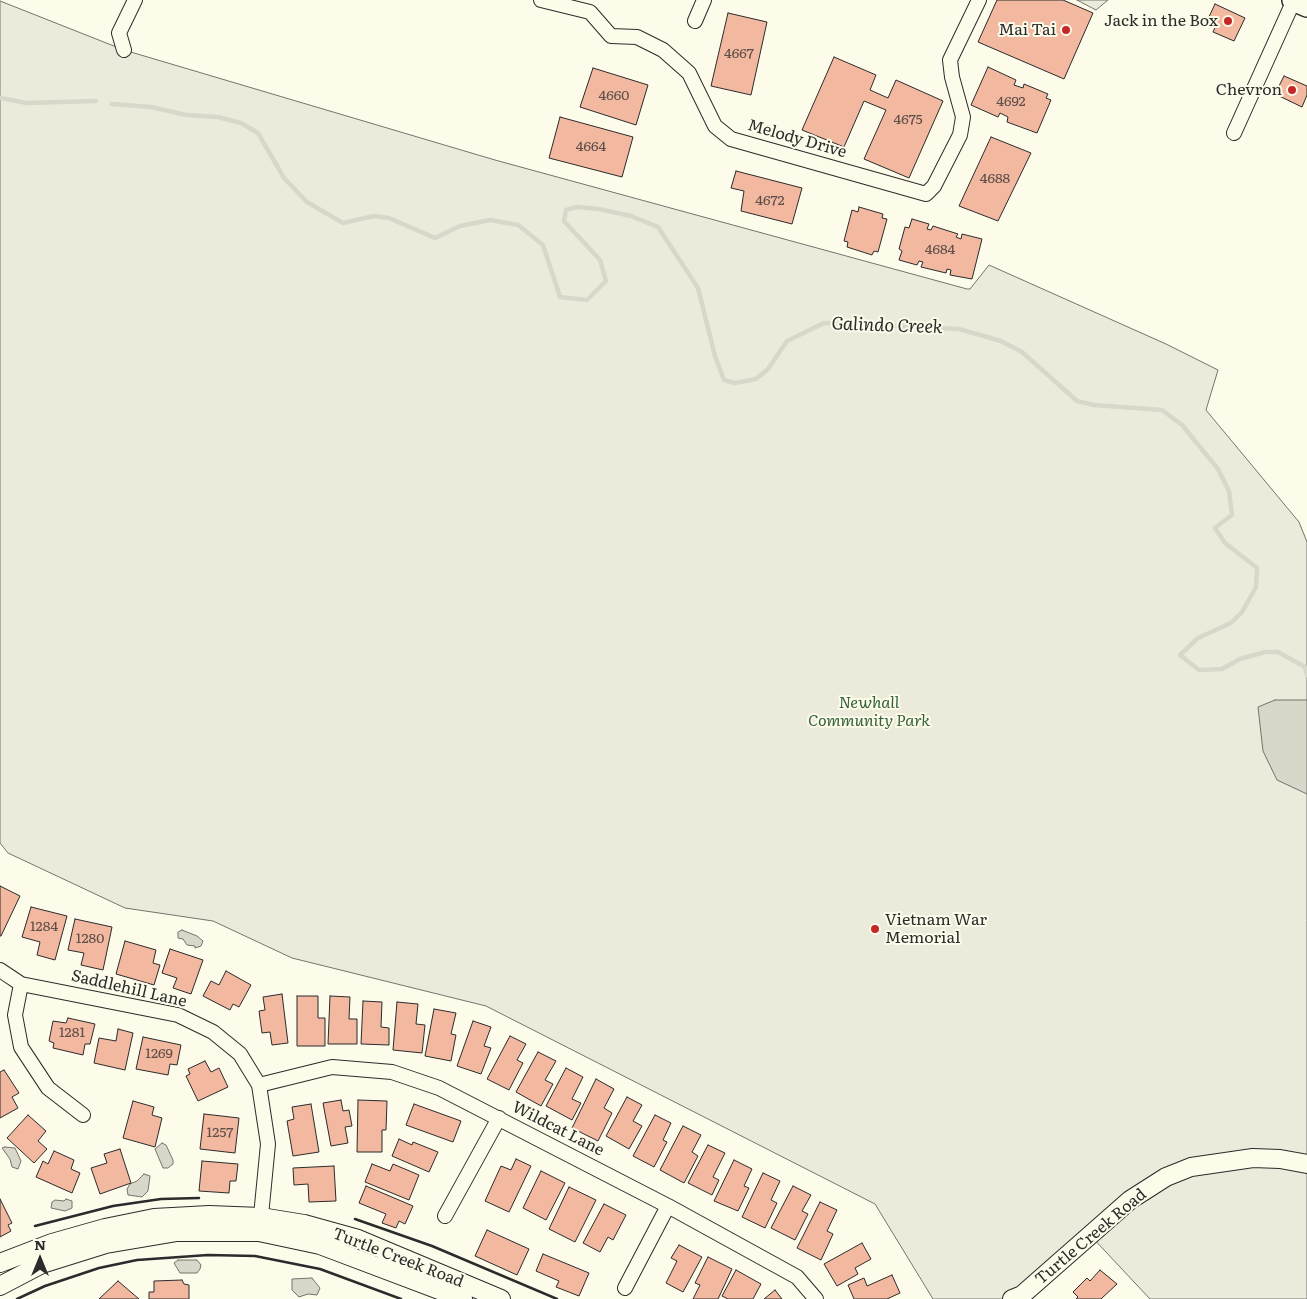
<!DOCTYPE html>
<style>
body{margin:0}
#map{position:relative;width:1307px;height:1299px;overflow:hidden;background:#fdfbea;font-family:Literata,serif}
canvas{display:block}
.north{position:absolute;left:15px;top:1234px;width:50px;height:50px;-webkit-text-stroke:4px #fdfbea;paint-order:stroke;rotate:0deg;font-size:14px;font-weight:700;line-height:20px;text-align:center;color:#2b2b2b}
.north::after{content:'';display:block;margin:auto;width:18px;height:22px;background:#2b2b2b;clip-path:polygon(50% 0,100% 100%,50% 72%,0 100%)}
</style>
<div id="map">
<canvas width="1307" height="1299"></canvas>
<div class="north">N</div>
</div>
<script>
const ctx = document.querySelector('canvas').getContext('2d');
ctx.lineJoin = 'round';
function paint(path, color) { ctx.fillStyle = color; ctx.fill(path, 'evenodd'); }
const toPath = rows => new Path2D(rows.map(r => 'M' + r).join(''));
function strokePath(path, color, width, dash) { ctx.strokeStyle = color; ctx.lineWidth = width; ctx.lineCap = dash ? 'butt' : 'round'; ctx.setLineDash(dash || []); ctx.stroke(path); }
function label(font, color, halo, rows, align = 'center') {
  ctx.font = font + ' Literata,serif'; ctx.lineWidth = 4; ctx.setLineDash([]); ctx.textBaseline = 'middle'; ctx.strokeStyle = halo; ctx.fillStyle = color; for (const [text, x, y, turn = 0] of rows) {
    ctx.save(); ctx.translate(x, y); ctx.rotate((+turn || 0) * Math.PI / 180); ctx.textAlign = isNaN(turn) ? turn : align; if (halo) ctx.strokeText(text, 0, 0); ctx.fillText(text, 0, 0); ctx.restore();
  }
}
const green = toPath([
 [0,1,124,50,495,160,967,289,970,289,989,265,1166,344,1218,370,1206,410,1299,522,1307,542,1307,1299,1150,1299,1090,1235,1012,1299,933,1299,875,1204,486,1006,292,958,213,921,125,908,8,853,0,843,0,1]
]);
paint(green, '#ecebdb');
strokePath(green, '#74746e', 1);
const parking = toPath([
 [1077,0,1108,0,1096,10,1077,0]
]);
paint(parking, '#eceadb');
strokePath(parking, '#74746e', 1);
const water = toPath([
 [1275,700,1307,700,1307,794,1277,780,1263,751,1258,707,1275,700],
 [182,930,197,936,203,941,201,946,195,948,195,946,187,945,183,939,178,938,178,932,182,930],
 [162,1143,166,1145,173,1160,173,1164,168,1168,163,1168,155,1149,162,1143],
 [5,1147,15,1148,21,1161,18,1169,12,1167,10,1159,2,1148,5,1147],
 [144,1174,150,1176,148,1191,142,1197,128,1195,127,1189,130,1184,137,1181,144,1174],
 [66,1199,72,1201,72,1208,65,1211,51,1208,52,1202,55,1200,64,1201,66,1199],
 [178,1260,197,1260,201,1265,200,1269,197,1273,180,1273,174,1263,178,1260],
 [312,1278,320,1288,317,1295,308,1294,299,1297,292,1290,292,1279,312,1278]
]);
paint(water, '#d8d7c9');
strokePath(water, '#74746e', 1);
strokePath(toPath([
 [0,98,27,103,96,101],
 [112,104,151,107,186,115,218,117,241,123,258,133,284,178,307,202,343,223,374,216,389,218,435,238,460,226,490,220,518,225,543,245,560,297,587,300,606,281,600,260,564,221,566,210,577,207,599,209,631,216,658,227,698,288,715,356,724,380,735,383,756,379,768,369,787,341,824,323,959,329,1001,341,1022,352,1077,401,1094,405,1162,410,1182,425,1218,469,1229,491,1232,515,1215,528,1225,543,1257,568,1256,587,1242,612,1231,623,1198,638,1180,655,1199,670,1222,669,1240,659,1265,652,1278,652,1305,667,1307,675]
]), '#d8d7c9', 4.5);
const building = toPath([
 [997,0,1063,0,1093,13,1064,79,978,42,997,0],
 [1215,4,1245,18,1234,41,1213,32,1217,23,1208,19,1215,4],
 [728,13,767,22,751,95,711,86,728,13],
 [834,57,876,75,870,90,888,98,896,80,943,101,909,178,864,159,886,110,864,101,844,147,802,130,834,57],
 [988,67,1016,80,1014,85,1023,88,1024,84,1048,94,1046,98,1051,100,1037,133,1007,122,1008,117,1000,113,998,117,971,105,988,67],
 [593,68,648,85,636,125,580,107,593,68],
 [1284,76,1307,86,1307,95,1302,107,1275,94,1284,76],
 [560,117,633,137,622,177,549,158,560,117],
 [991,137,1031,153,998,221,959,206,991,137],
 [736,171,802,188,792,224,741,211,744,191,731,188,736,171],
 [859,207,883,214,882,218,887,219,878,252,874,251,872,255,847,247,848,242,844,241,852,210,858,212,859,207],
 [912,219,929,224,927,229,931,230,933,226,958,234,956,237,961,239,962,234,982,239,972,279,950,275,951,270,947,269,946,273,921,267,923,262,919,261,917,265,899,260,902,251,899,249,905,227,909,228,912,219],
 [0,886,20,896,1,936,0,936,0,886],
 [31,907,67,916,55,960,37,955,40,942,22,937,31,907],
 [75,919,112,927,103,970,81,965,84,953,68,950,75,919],
 [125,941,156,950,153,963,160,965,154,985,116,974,125,941],
 [170,949,203,960,191,994,173,988,177,978,162,973,170,949],
 [226,971,251,985,239,1007,233,1004,230,1010,203,996,211,981,219,985,226,971],
 [282,994,288,1043,272,1045,270,1032,262,1033,259,1011,265,1010,263,997,282,994],
 [297,996,318,996,318,1018,325,1018,325,1046,297,1046,297,996],
 [330,996,350,997,349,1019,357,1019,357,1044,328,1044,330,996],
 [363,1001,382,1002,381,1027,389,1028,389,1045,361,1044,363,1001],
 [397,1002,418,1004,416,1024,425,1025,422,1053,393,1050,397,1002],
 [434,1009,456,1013,451,1034,456,1035,451,1061,425,1056,434,1009],
 [68,1018,95,1024,90,1044,85,1044,83,1055,53,1048,54,1043,49,1041,53,1021,66,1023,68,1018],
 [473,1021,491,1027,484,1046,491,1048,481,1074,457,1066,473,1021],
 [118,1029,133,1033,125,1070,94,1063,99,1038,116,1041,118,1029],
 [510,1036,526,1044,517,1060,523,1063,509,1090,487,1079,510,1036],
 [143,1037,181,1045,177,1065,170,1064,168,1075,136,1069,143,1037],
 [538,1052,556,1061,545,1080,553,1084,541,1106,516,1092,538,1052],
 [205,1061,211,1072,219,1068,228,1087,198,1101,186,1076,190,1074,188,1069,205,1061],
 [566,1068,583,1077,572,1099,581,1103,572,1120,546,1106,566,1068],
 [4,1070,19,1093,12,1097,18,1108,0,1118,0,1072,4,1070],
 [596,1079,614,1089,604,1108,612,1113,598,1141,572,1128,596,1079],
 [627,1097,642,1105,633,1121,642,1126,629,1149,606,1136,627,1097],
 [341,1100,343,1111,349,1110,352,1126,345,1127,348,1143,331,1146,323,1103,341,1100],
 [358,1100,387,1101,386,1130,382,1130,382,1152,357,1152,358,1100],
 [133,1101,154,1107,152,1115,162,1118,155,1147,123,1138,133,1101],
 [311,1104,319,1152,293,1156,287,1121,294,1119,292,1107,311,1104],
 [414,1104,461,1121,453,1142,406,1125,414,1104],
 [204,1114,239,1118,235,1153,200,1149,204,1114],
 [28,1115,46,1131,38,1141,47,1149,34,1163,7,1138,28,1115],
 [655,1115,671,1123,663,1140,667,1142,654,1167,633,1156,655,1115],
 [683,1126,701,1135,692,1152,698,1156,684,1183,660,1170,683,1126],
 [399,1139,412,1145,413,1142,438,1152,429,1172,392,1156,399,1139],
 [708,1145,725,1153,713,1177,719,1180,712,1195,688,1183,708,1145],
 [120,1149,131,1183,100,1194,91,1168,107,1163,104,1154,120,1149],
 [54,1151,74,1160,71,1169,80,1173,72,1193,36,1177,43,1161,48,1164,54,1151],
 [516,1159,531,1166,509,1212,485,1201,501,1166,511,1170,516,1159],
 [734,1160,752,1169,744,1186,749,1188,738,1211,714,1201,734,1160],
 [202,1161,238,1164,236,1181,230,1181,229,1193,199,1191,202,1161],
 [372,1164,390,1171,393,1164,419,1175,409,1200,365,1182,372,1164],
 [334,1166,336,1201,309,1202,308,1184,294,1185,293,1168,334,1166],
 [541,1171,565,1183,546,1220,523,1208,541,1171],
 [763,1173,780,1181,771,1200,777,1203,765,1228,742,1217,763,1173],
 [366,1186,413,1206,405,1224,399,1221,396,1228,382,1223,386,1214,359,1203,366,1186],
 [793,1186,811,1195,802,1211,808,1214,795,1240,771,1228,793,1186],
 [569,1187,596,1200,575,1242,549,1229,569,1187],
 [0,1199,12,1223,8,1225,11,1231,0,1237,0,1199],
 [820,1202,837,1210,827,1231,833,1234,821,1260,797,1248,820,1202],
 [604,1204,626,1215,613,1240,608,1237,600,1252,583,1243,604,1204],
 [487,1230,529,1249,517,1275,475,1256,487,1230],
 [862,1243,871,1259,855,1268,858,1274,837,1286,824,1264,862,1243],
 [679,1245,702,1257,683,1292,666,1283,677,1261,671,1258,679,1245],
 [543,1254,589,1273,579,1296,556,1287,559,1281,536,1271,543,1254],
 [708,1257,732,1269,718,1299,693,1299,700,1285,695,1283,708,1257],
 [736,1270,761,1284,753,1299,728,1299,722,1296,736,1270],
 [1100,1270,1117,1284,1101,1299,1076,1299,1078,1297,1073,1292,1087,1278,1090,1281,1100,1270],
 [892,1275,900,1293,887,1299,854,1299,848,1285,864,1278,867,1286,892,1275],
 [182,1280,184,1284,189,1285,189,1299,149,1299,149,1292,154,1292,154,1281,182,1280],
 [118,1281,139,1299,99,1299,118,1281],
 [775,1290,782,1299,764,1299,775,1290]
]);
paint(building, '#f2b8a0');
strokePath(building, '#2b2b2b', 1);
const minor = toPath([
 [541,0,590,12,611,36,637,37,663,50,689,73,715,126,731,139,926,194,934,186,960,135,963,117,952,77,950,60,979,0],
 [695,21,704,0],
 [124,50,119,33,135,0],
 [1234,133,1294,0],
 [0,970,21,984,178,1015,213,1032,240,1054,259,1085,268,1144,260,1226],
 [21,984,15,1015,21,1047,48,1088,83,1115],
 [259,1085,332,1067,392,1072,439,1088,668,1206,797,1277,816,1299],
 [445,1216,499,1118],
 [625,1288,668,1206]
]);
const tertiary = toPath([
 [0,1263,52,1243,105,1228,154,1218,209,1215,261,1217,304,1224,358,1239,501,1299],
 [0,1286,42,1264,106,1244,177,1232,259,1232,320,1245,463,1299],
 [1012,1299,1022,1295,1130,1200,1166,1177,1191,1167,1253,1158,1280,1159,1307,1164]
]);
const primary = toPath([
 [1293,0,1307,6]
]);
strokePath(minor, '#2b2b2b', 16);
strokePath(tertiary, '#2b2b2b', 20);
strokePath(primary, '#2b2b2b', 24);
strokePath(minor, '#fdfbea', 14);
strokePath(tertiary, '#fdfbea', 18);
strokePath(primary, '#fdfbea', 21);
strokePath(toPath([
 [355,1219,432,1246,557,1299],
 [35,1226,113,1206,161,1199,199,1198],
 [17,1299,45,1286,99,1268,137,1260,208,1255,255,1256,320,1269,401,1299]
]), '#2b2b2b', 2.5);
for (const [x, y, r, color] of [
 [1228,21,5,"#c62828"],
 [1066,30,5,"#c62828"],
 [1292,90,5,"#c62828"],
 [875,929,5,"#c62828"]
]) { const dot = new Path2D(); dot.arc(x, y, r, 0, 2 * Math.PI); ctx.fillStyle = color; ctx.fill(dot); strokePath(dot, '#fdfbea', 2); }
label('14px', '#5d4e48', null, [
 ["4667",739,54],
 ["4660",614,96],
 ["4692",1011,102],
 ["4675",908,120],
 ["4664",591,147],
 ["4688",995,179],
 ["4672",770,201],
 ["4684",940,250],
 ["1284",44,927],
 ["1280",90,939],
 ["1281",72,1033],
 ["1269",159,1054],
 ["1257",220,1133]
]);
label('16px', '#2b2b2b', '#fdfbea', [
 ["Jack in the Box",1218,21],
 ["Mai Tai",1056,30],
 ["Chevron",1282,90],
 ["Vietnam War",885,920,"left"],
 ["Memorial",885,938,"left"]
], 'right');
label('16px', '#2b2b2b', '#fdfbea', [
 ["Melody Drive",797,139,16],
 ["Saddlehill Lane",129,989,13],
 ["Wildcat Lane",558,1129,27],
 ["Turtle Creek Road",1091,1237,-40],
 ["Turtle Creek Road",398,1258,21]
]);
label('italic 16px', '#34623c', '#fdfbea', [
 ["Newhall",869,703],
 ["Community Park",869,721]
]);
label('italic 18px', '#2b2b2b', '#fdfbea', [
 ["Galindo Creek",887,326,2]
]);
</script>
